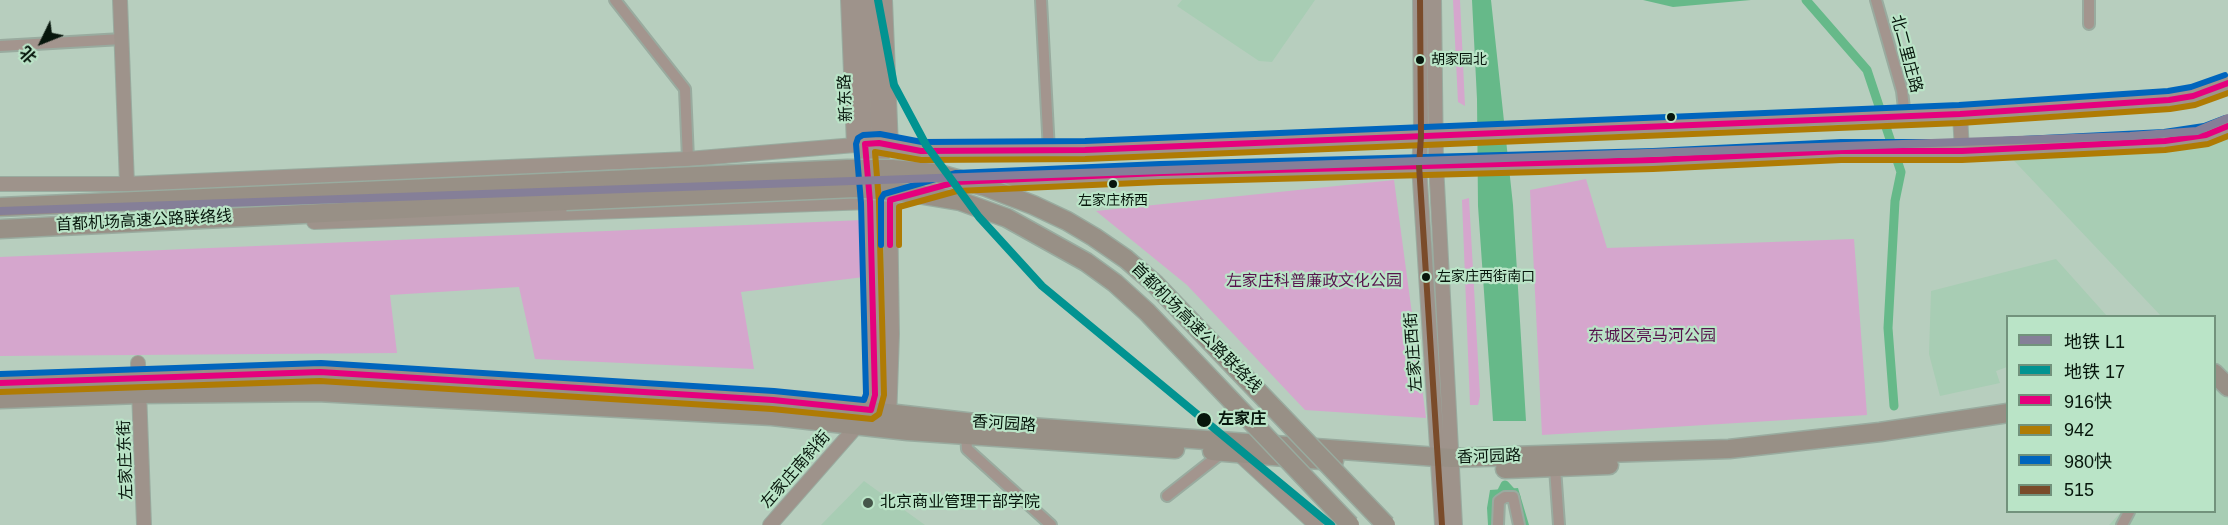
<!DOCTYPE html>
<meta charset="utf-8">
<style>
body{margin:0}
#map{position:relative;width:2228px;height:525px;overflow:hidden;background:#b7cebe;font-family:Helvetica,"Noto Sans SC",sans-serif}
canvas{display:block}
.legend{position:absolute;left:2006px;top:315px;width:210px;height:198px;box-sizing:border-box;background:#bae4c7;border:2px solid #72927c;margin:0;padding:8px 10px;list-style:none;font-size:18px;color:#07160c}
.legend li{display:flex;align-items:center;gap:12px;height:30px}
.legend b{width:30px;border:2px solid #72927c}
.north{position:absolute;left:12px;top:12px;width:60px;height:60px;-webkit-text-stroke:4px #bae4c7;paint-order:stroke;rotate:227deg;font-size:16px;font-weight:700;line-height:24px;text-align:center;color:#07160c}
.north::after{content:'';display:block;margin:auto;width:21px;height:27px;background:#07160c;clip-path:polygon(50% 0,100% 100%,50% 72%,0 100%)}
</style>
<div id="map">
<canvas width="2228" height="525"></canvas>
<ul class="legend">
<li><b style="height:8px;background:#857f98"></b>地铁 L1</li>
<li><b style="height:8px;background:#019391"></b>地铁 17</li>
<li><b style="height:8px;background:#e5007d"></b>916快</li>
<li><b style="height:8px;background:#af7b04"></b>942</li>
<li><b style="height:8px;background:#0065bd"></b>980快</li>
<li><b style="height:8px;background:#7a4b2a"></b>515</li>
</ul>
<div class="north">北</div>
</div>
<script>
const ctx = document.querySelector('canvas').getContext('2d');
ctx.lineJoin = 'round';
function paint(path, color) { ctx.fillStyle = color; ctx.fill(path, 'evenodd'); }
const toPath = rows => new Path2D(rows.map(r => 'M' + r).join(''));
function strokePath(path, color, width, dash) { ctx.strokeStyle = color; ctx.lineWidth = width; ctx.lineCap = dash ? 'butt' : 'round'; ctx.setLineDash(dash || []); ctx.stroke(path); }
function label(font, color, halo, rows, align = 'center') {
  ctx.font = font + ' Helvetica,"Noto Sans SC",sans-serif'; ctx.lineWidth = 4.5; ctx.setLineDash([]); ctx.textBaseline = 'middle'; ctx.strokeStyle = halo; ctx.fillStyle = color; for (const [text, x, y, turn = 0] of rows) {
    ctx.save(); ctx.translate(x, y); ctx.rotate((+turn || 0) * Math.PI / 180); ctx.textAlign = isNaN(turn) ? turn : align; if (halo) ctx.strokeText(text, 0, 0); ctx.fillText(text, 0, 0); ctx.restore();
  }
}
paint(toPath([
 [1182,0,1315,0,1272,62,1259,61,1177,6],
 [2228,126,2228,525,2109,525,2121,512,2214,512,2214,316,2161,316,2002,148,2165,141],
 [2056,259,2107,316,2008,316,2007,367,1996,371,2000,383,1940,396,1929,354,1931,291],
 [864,481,925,525,821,525]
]), '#a8cdb4');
paint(toPath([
 [1453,0,1460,0,1465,106,1458,102],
 [1586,179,1607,248,1854,239,1867,415,1542,435,1530,190],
 [1394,180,1426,418,1305,410,1187,285,1096,211],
 [1469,198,1480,396,1478,405,1470,405,1462,200],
 [863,220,864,277,741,292,754,369,535,359,519,287,390,295,397,353,0,356,0,257]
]), '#d5a6cd');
paint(toPath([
 [1472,0,1491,0,1513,205,1526,421,1493,421,1478,206,1477,99],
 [1643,0,1751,0,1673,7],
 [1518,488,1529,525,1519,525,1517,513,1505,497,1498,525,1488,525,1487,508,1490,490]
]), '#66b989');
strokePath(toPath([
 [1806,0,1867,70,1901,172,1895,201,1888,328,1894,406],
 [1498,499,1505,485,1516,497]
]), '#66b989', 9);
const street = toPath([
 [615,0,685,89,688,159],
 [1041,0,1049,151],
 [1876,0,1902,91,1905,117],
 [2089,0,2089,24],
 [0,46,122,39],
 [966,435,967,449,1051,525],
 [1555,468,1559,525],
 [1167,496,1223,452],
 [1498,525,1499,501,1505,497,1513,497,1519,525],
 [2122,525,2129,512]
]);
const secondary = toPath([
 [120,0,127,184],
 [848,0,854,145],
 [873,0,879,143,890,200,892,334,889,421],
 [885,0,891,147],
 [1420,0,1421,136,1419,165,1442,525],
 [1434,0,1436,164,1455,525],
 [1960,114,1962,151],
 [0,184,127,184,688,159,879,143,921,151,1085,150,1852,117,1960,114,2000,110,2169,100,2193,96,2228,83],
 [314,222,870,202,890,200,956,182,1160,173,1653,160,1841,151,1962,151,2165,141,2206,135,2228,126],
 [138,363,144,525],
 [1239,454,1316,525],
 [770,525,871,410,875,395,870,202,865,144,859,0]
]);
const highway = toPath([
 [0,207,566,182],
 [0,229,566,201],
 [2214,373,2228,387],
 [0,383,320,372,773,400,975,423,1451,458,1729,449,1880,432,2008,413],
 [0,399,140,394,317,392,772,416,908,431,1175,449],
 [1212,451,1334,461],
 [1505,469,1609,465]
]);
strokePath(street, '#99ab9f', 14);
strokePath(secondary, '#99ab9f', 16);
strokePath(highway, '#99ab9f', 21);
strokePath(street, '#a3958e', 10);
strokePath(secondary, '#9e938b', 14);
strokePath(highway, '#989086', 18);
const highwayBridge = toPath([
 [566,182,848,169,892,169,936,173,986,187,1033,205,1067,221,1094,237,1126,259,1155,284,1386,525],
 [566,201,855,188,918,194,960,201,1007,218,1086,262,1115,283,1147,312,1350,525]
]);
strokePath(highwayBridge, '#99ab9f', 21, []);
strokePath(highwayBridge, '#989086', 18);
strokePath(toPath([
 [890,245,890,200,956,182,1160,173,1653,160,1841,151,1962,151,2165,141,2206,135,2228,126],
 [0,383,320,372,773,400,871,410,875,395,870,202,865,144,879,143,921,151,1085,150,1960,114,2169,100,2193,96,2228,83]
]), '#e5007d', 6);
strokePath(toPath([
 [899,245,899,207,957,191,1160,182,1653,169,1841,160,1962,160,2165,150,2208,144,2228,136],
 [0,392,320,381,772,409,872,419,879,414,884,395,879,202,875,152,921,160,1085,159,1960,123,2170,109,2195,105,2228,93]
]), '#af7b04', 6);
strokePath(toPath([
 [881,245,881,199,884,194,956,173,1160,164,1653,151,1841,142,1962,142,2164,132,2204,126,2225,118],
 [0,374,321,363,774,391,864,400,866,394,861,203,856,144,858,138,863,135,880,134,922,142,1085,141,1959,105,2168,91,2191,87,2225,75]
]), '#0065bd', 6);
strokePath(toPath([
 [1420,0,1421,136,1419,165,1442,525]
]), '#7a4b2a', 6);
strokePath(toPath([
 [0,211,2130,136,2197,131,2228,118]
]), '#857f98', 8);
strokePath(toPath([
 [878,0,894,85,926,145,979,217,1042,286,1331,525]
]), '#019391', 8);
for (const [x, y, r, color] of [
 [1420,60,5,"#07160c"],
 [1671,117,5,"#07160c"],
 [1113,184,5,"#07160c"],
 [1426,277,5,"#07160c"],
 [1204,420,8,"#07160c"],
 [868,503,6,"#45564a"]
]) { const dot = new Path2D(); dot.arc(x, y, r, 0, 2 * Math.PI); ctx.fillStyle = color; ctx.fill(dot); strokePath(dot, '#bae4c7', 2); }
label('14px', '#07160c', '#bae4c7', [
 ["胡家园北",1431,60],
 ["左家庄桥西",1113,201,"center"],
 ["左家庄西街南口",1437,277]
], 'left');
label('16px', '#07160c', '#bae4c7', [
 ["北二里庄路",1906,54,75],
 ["新东路",846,98,-92],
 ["首都机场高速公路联络线",144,221,-3],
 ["首都机场高速公路联络线",1196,328,45],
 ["左家庄西街",1414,352,-94],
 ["香河园路",1004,424,4],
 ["香河园路",1489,457,-2],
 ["左家庄东街",126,460,-92],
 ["左家庄南斜街",796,470,-49]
]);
label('16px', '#57144d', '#bae4c7', [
 ["左家庄科普廉政文化公园",1314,282],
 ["东城区亮马河公园",1652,337]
]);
label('bold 16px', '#07160c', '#bae4c7', [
 ["左家庄",1218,420]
], 'left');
label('16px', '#07160c', '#bae4c7', [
 ["北京商业管理干部学院",880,503]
], 'left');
</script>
